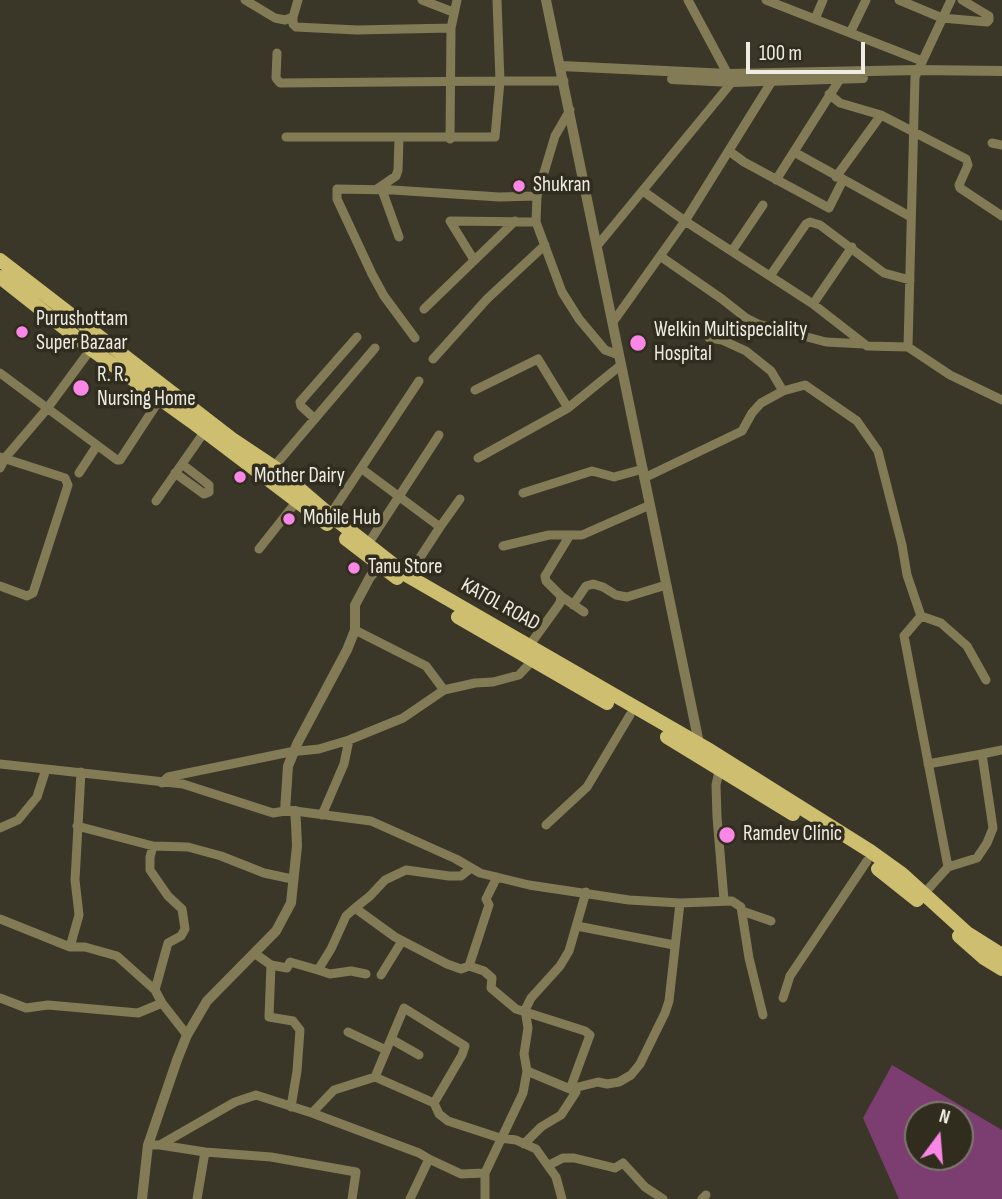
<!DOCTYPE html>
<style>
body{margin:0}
#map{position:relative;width:1002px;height:1199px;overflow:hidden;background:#3a3728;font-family:"Sofia Sans Condensed",sans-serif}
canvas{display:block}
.north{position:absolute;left:904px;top:1101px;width:70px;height:70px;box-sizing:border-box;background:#302d1e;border:2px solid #7c7a6d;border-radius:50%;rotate:16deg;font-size:19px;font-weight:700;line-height:28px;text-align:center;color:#efede3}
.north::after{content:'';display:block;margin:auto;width:24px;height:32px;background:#fa87e6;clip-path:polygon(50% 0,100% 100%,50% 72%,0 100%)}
.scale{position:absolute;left:746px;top:42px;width:119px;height:32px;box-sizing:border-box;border:4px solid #efede3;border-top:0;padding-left:9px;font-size:21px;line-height:24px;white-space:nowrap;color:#efede3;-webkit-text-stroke:5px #302d1e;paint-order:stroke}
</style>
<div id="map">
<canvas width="1002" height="1199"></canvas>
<div class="north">N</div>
<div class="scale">100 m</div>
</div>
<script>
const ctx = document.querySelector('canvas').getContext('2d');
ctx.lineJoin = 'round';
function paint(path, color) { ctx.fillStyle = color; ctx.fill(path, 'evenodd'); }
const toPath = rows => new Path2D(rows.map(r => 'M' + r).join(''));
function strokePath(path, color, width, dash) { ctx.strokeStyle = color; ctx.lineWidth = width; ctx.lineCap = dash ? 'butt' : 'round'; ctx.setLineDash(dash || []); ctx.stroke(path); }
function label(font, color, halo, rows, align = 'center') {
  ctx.font = font + ' "Sofia Sans Condensed",sans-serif'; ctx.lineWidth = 7; ctx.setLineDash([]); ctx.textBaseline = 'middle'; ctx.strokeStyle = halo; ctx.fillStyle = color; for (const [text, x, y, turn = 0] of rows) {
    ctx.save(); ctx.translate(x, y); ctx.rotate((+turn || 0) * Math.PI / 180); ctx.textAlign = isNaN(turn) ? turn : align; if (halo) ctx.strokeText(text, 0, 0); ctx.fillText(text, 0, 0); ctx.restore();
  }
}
paint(toPath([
 [892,1065,1002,1130,1002,1199,899,1199,863,1118],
 [960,1115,960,1157,918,1157,918,1115]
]), '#7c3d71');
strokePath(toPath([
 [245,0,275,18,285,20,293,17],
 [298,0,293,17,293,24,296,27,357,30,451,28,457,0],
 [422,0,453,12],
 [497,0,500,81,564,81],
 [766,0,922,61],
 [899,0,942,18,987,22,989,20,989,16,962,0],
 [815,19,823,0],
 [850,33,866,0],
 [277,53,276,78,280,83,500,81,495,137,286,137],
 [829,94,840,103,881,115,966,159,968,165,959,185,960,188,1002,216],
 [570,110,555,136,537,196,536,222,562,292,579,319,605,350,619,355],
 [450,139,451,28],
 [992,143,1002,145],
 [729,151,744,162,829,208,843,180],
 [794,152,911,217],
 [836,177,881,115],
 [776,180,840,79],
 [377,189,396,176,398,170,399,138],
 [382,190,399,237],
 [643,191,685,221,813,304,867,346,908,347,950,375,1002,400],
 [597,246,732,82,688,0],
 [732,251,763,205],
 [660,256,722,299,746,318,758,324,826,342,864,344],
 [474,260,450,221,536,222],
 [770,276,806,224,810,222,820,225,884,273,910,280],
 [813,304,852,247],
 [424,309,515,221],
 [613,322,685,221,772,81],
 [415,338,384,296,372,274,337,199,337,189,393,190,499,197,537,196],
 [709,338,722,340,746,351,771,371,783,391],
 [908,347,915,77,951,0],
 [433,359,487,299,545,245],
 [0,373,117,460,120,460,160,399],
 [475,390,538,359,568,408,621,365],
 [315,419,301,406,300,402,357,337],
 [0,457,65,478,68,485,33,593,27,596,0,586],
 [478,458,568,408],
 [0,468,5,458,46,410,99,338],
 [272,469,375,348],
 [362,469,440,527,460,499],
 [79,473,96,447],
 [175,473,204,494,209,492,209,485,182,464],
 [644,478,742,431,752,413,761,403,783,391,805,385,857,421,878,451,902,545,907,575,921,616],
 [523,493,592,471,614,477,643,469],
 [156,501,205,431],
 [330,515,419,381],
 [368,544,439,435],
 [503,546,549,535,582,535,650,505],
 [259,549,297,501],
 [408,576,440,527],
 [561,596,584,612],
 [573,605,586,586,593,584,603,587,616,595,627,597,666,585],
 [355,630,426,666,444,690],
 [529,646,560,603,561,596,546,581,545,576,570,535],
 [982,754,1002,750],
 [0,764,183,784,273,813,285,811],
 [928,764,982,754,993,828,987,843,977,858,948,867],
 [720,767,716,785,717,817,724,900],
 [162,783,168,777,290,752,319,749,349,740,403,718,444,690,475,683,493,682,519,675,532,661],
 [295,811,371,821,456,859,480,873,529,885,629,900,680,903,732,901,741,907,749,958,763,1015],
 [322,815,344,764,349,740],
 [546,825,587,787,630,715],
 [77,826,153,846],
 [0,828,18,820,37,797,46,769],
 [921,897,948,867,904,636,921,616,941,623,967,646,986,680],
 [355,908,370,896,385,880,406,870,449,876,461,876,471,868],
 [742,911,771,921],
 [0,919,70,947,85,947,117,956,155,990],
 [577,926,674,945],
 [70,947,79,915,75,880,81,772],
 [254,953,271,965,287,968,290,962,318,970,331,949,346,916,355,908,395,937,447,964,461,969,469,966,484,971,492,978,491,988,516,1009,585,1031,590,1035,570,1089,527,1071],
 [271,965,269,1017,293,1021,300,1030,297,1071,291,1107],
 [469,966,489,905,486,899,497,877],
 [318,970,330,974,351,971,366,974],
 [381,975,402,941],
 [0,998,26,1008,48,1005,138,1013,162,1003],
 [783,998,790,976,867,861],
 [348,1032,386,1050],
 [187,1035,162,1003,155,990,168,943,181,936,185,929,182,909,168,896,150,870,150,857,153,846,188,847,221,856,264,873,292,879],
 [391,1039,419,1055],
 [375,1077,404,1008,465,1046,462,1055,434,1103],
 [312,1113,419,1153,429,1159,410,1199],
 [524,1144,541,1127,561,1115,576,1092,570,1089,598,1082,607,1084,619,1082,631,1075,640,1064,665,1013,669,1001,680,903],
 [148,1145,160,1145,235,1102,256,1095,312,1113,334,1090,375,1077,434,1103,439,1114,448,1121,500,1138,516,1140,536,1149,556,1177,562,1199],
 [160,1145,205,1152,271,1157,356,1172,352,1199],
 [429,1159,461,1174,485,1173],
 [549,1165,563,1158,574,1158,615,1168,623,1163,645,1187,663,1199],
 [197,1199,205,1152],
 [485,1199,485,1173,523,1093,527,1071,524,1054,528,1028,525,1010,531,998,560,966,569,951,586,892],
 [702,1199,706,1195]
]), '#827b56', 9);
strokePath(toPath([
 [546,0,700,748],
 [561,66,728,74,918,70,1002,71],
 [672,79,732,82,863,78],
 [142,1199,148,1145,177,1060,187,1035,207,1001,276,931,291,903,297,846,296,823,295,811,285,811,288,766,298,742,347,650,355,630,355,605,370,577,383,561]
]), '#827b56', 10);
strokePath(toPath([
 [0,260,232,439,274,467,330,515,408,576,706,748,870,851,902,874,967,933,1002,955],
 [0,277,91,349,191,421,327,524],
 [346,539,397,578],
 [458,617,607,703],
 [667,737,793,814],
 [878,869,917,900],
 [959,936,984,958,1002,969]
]), '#cebe6f', 14);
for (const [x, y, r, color] of [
 [519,186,7,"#fa87e6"],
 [22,332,7,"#fa87e6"],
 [638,343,9,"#fa87e6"],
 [81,388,9,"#fa87e6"],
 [240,477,7,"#fa87e6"],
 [289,519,7,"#fa87e6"],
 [354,568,7,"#fa87e6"],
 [727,835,9,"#fa87e6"]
]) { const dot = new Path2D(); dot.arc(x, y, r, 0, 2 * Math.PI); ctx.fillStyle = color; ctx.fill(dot); strokePath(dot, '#302d1e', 2.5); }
label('21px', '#efede3', '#302d1e', [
 ["Shukran",533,186],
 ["Purushottam",36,320],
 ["Super Bazaar",36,344],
 ["Welkin Multispeciality",654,331],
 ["Hospital",654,355],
 ["R. R.",97,376],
 ["Nursing Home",97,400],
 ["Mother Dairy",254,477],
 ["Mobile Hub",303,519],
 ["Tanu Store",368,568],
 ["Ramdev Clinic",743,835]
], 'left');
label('21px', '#efede3', '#302d1e', [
 ["KATOL ROAD",500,605,29]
]);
</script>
